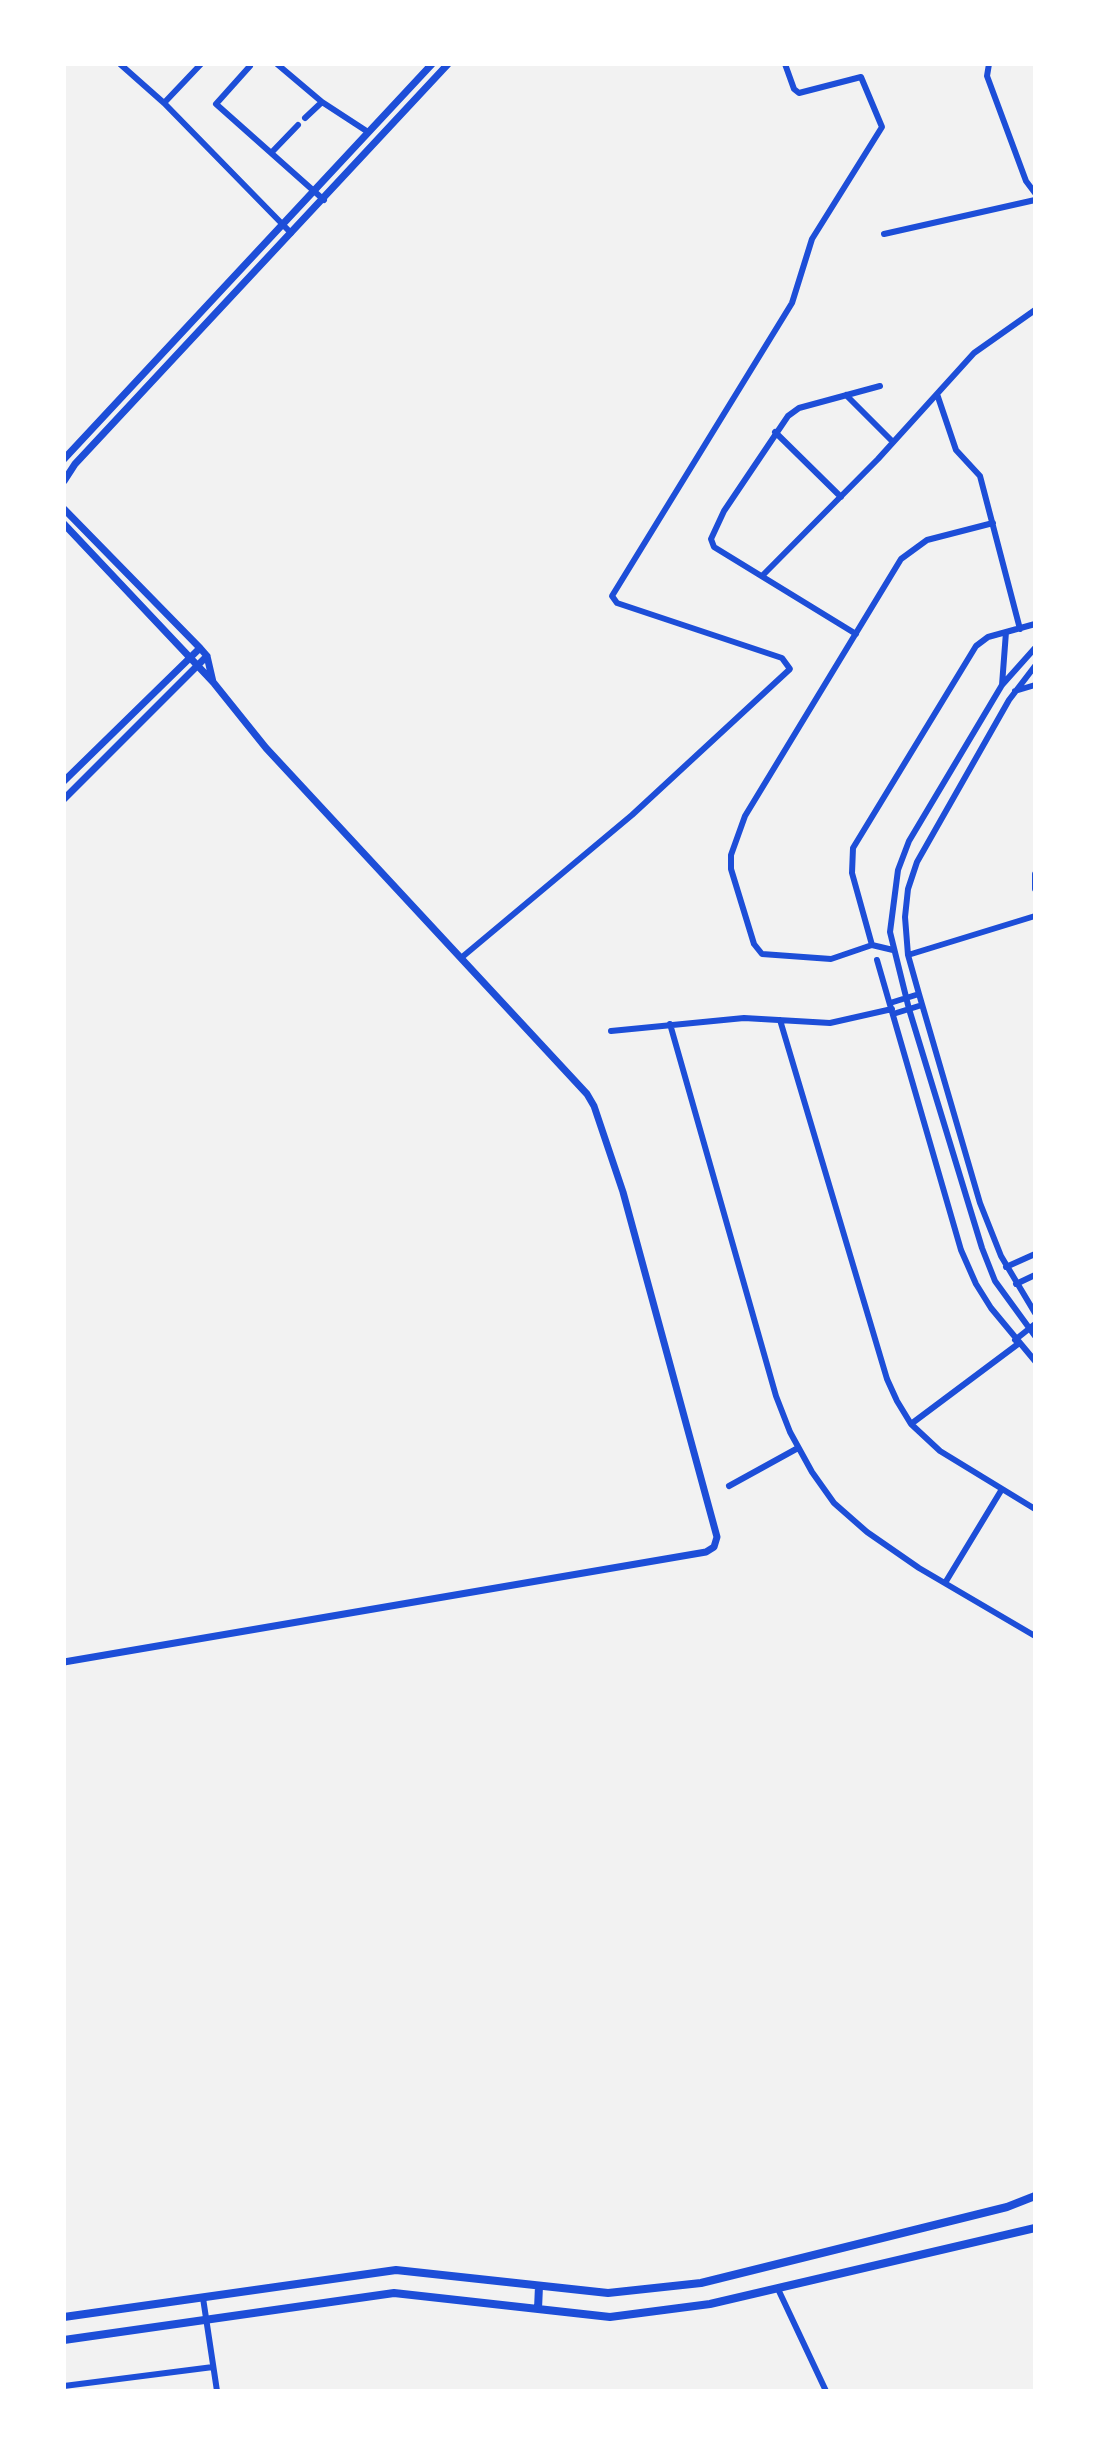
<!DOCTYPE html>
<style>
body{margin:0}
#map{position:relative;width:1099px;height:2455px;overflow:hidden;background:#f2f2f2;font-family:"IBM Plex Sans",sans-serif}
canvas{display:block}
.frame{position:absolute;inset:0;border:66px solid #fff;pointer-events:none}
</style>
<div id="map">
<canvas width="1099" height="2455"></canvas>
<div class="frame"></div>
</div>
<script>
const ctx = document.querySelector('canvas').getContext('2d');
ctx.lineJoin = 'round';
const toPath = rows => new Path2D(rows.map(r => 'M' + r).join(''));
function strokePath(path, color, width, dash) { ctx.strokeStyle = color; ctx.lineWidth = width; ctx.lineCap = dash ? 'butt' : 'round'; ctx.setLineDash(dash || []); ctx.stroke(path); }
strokePath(toPath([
 [120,64,164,103,291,233],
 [277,64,322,102,368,132],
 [989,64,987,76,1026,181,1035,193],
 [250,66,216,104,324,200],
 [164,103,201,64],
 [305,118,322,102],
 [272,152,298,125],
 [884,234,1035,200],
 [937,394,956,450,980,476,1020,629],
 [846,395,893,442],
 [775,432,841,497],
 [762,576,878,459,974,353,1035,310],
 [856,634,714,547,711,539,724,511,788,416,799,408,880,386],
 [1035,648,1002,685,909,841,898,870,890,932,909,1009,982,1248,995,1281,1035,1336],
 [1035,666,1009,700,917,862,908,889,905,917,908,955,919,994,980,1203,1001,1256,1035,1313],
 [1002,685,1006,632],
 [1015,691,1035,685],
 [1035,874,1035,889],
 [872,945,852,873,853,848,976,646,988,637,1035,624],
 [893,950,872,945,831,959,762,954,754,944,731,869,731,855,745,816,901,559,927,540,993,523],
 [908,955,1035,916],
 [461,958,632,815,790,669,782,658,617,603,612,596,792,303,812,239,882,127,861,77,799,93,794,89,785,64],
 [877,960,961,1250,976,1284,991,1308,1035,1361],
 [890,1003,919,994],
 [893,1014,922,1005],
 [780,1020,887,1379,897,1401,911,1424,940,1451,1035,1509],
 [670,1024,776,1396,790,1432,812,1472,834,1503,867,1532,919,1568,1035,1636],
 [611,1031,744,1018,830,1023,892,1009],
 [1006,1267,1035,1254],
 [1016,1284,1035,1275],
 [1015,1340,1035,1324],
 [911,1424,1018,1344],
 [729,1486,798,1448],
 [945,1583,1002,1489],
 [778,2289,826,2391],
 [203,2298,217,2391],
 [64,2386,213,2367]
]), '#1d4ed8', 6);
strokePath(toPath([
 [64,459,432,64],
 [64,481,75,464,448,64],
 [64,509,200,648,207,656,213,682],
 [64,524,213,682,266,748,587,1094,594,1106,623,1192,717,1537,714,1547,706,1552,64,1662],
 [64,781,200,648],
 [64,799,207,656]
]), '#1d4ed8', 7);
strokePath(toPath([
 [538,2309,539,2286],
 [64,2317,396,2270,608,2293,701,2283,1007,2207,1035,2196],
 [64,2340,394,2293,610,2317,710,2304,1035,2228]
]), '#1d4ed8', 8);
</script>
